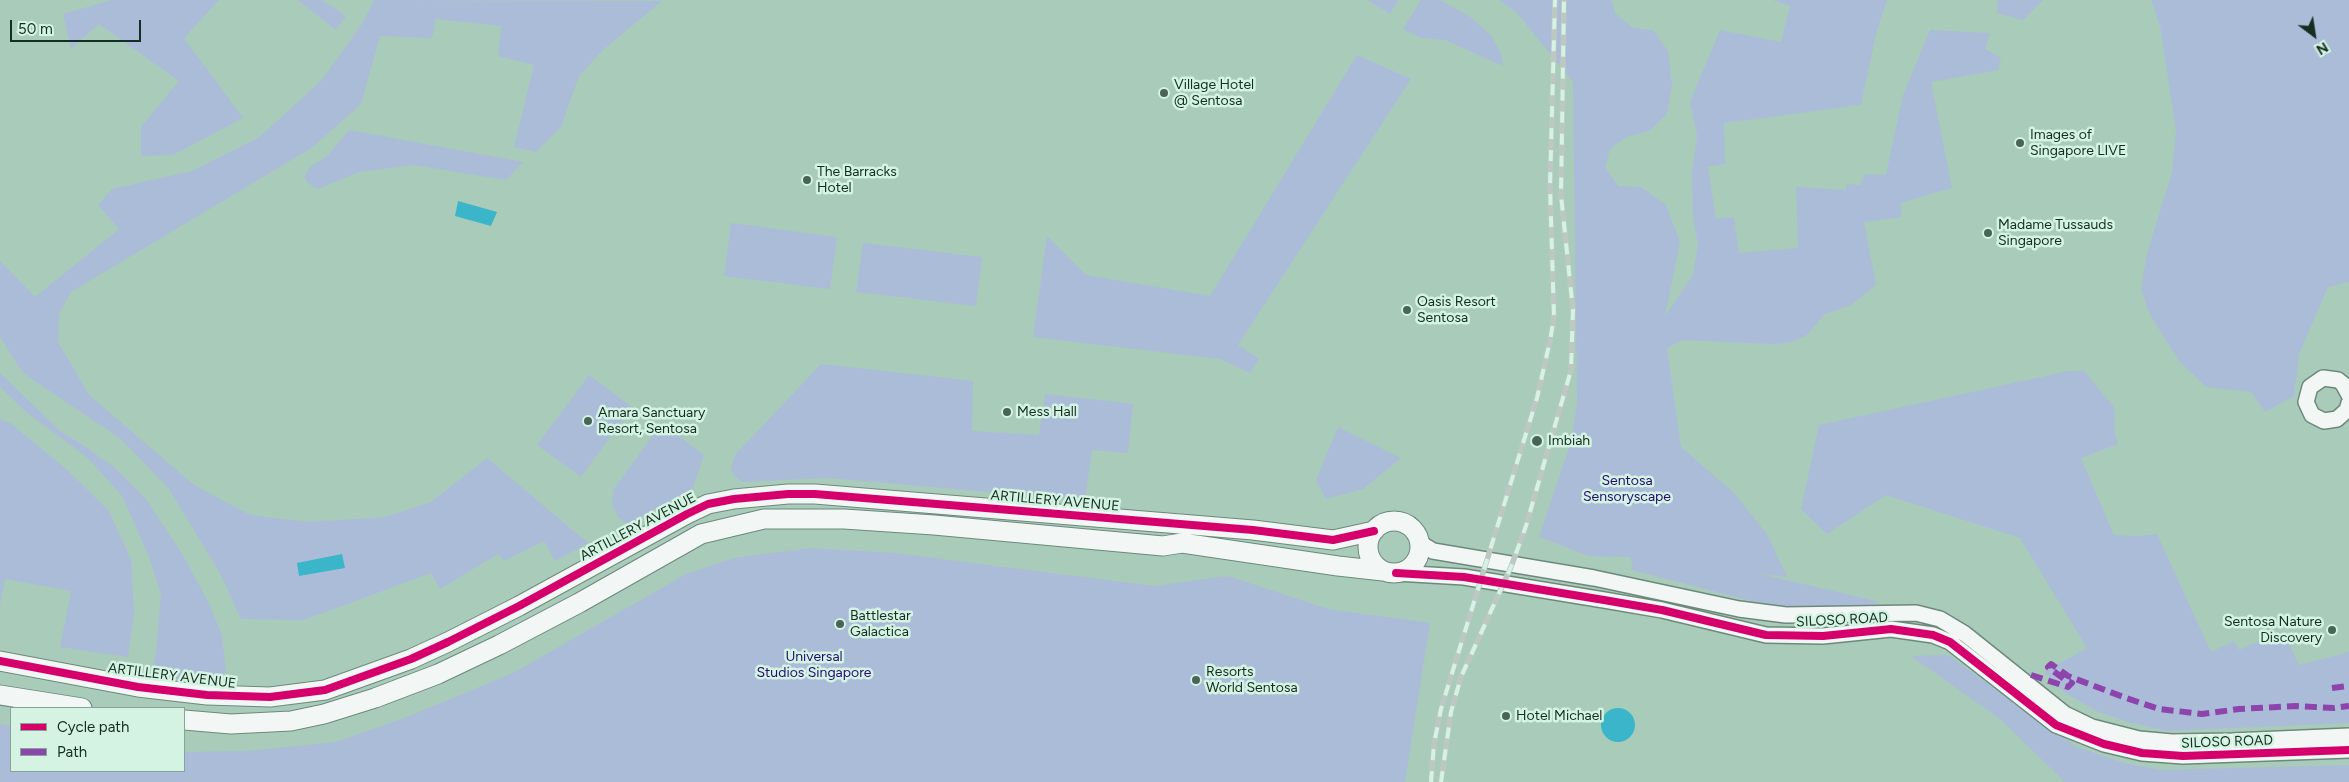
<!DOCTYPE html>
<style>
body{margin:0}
#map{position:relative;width:2349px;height:782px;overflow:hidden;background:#a9cbba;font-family:Figtree,sans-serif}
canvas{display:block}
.legend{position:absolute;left:10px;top:707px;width:175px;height:65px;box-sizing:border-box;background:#d4f3e2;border:1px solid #87a495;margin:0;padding:6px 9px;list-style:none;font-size:15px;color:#142e22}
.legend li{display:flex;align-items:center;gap:10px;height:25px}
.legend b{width:25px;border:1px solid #87a495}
.north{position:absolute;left:2289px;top:10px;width:50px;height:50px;-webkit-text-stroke:4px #d4f3e2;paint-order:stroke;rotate:149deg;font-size:14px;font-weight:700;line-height:20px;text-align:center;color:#142e22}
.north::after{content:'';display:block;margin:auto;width:18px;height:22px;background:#142e22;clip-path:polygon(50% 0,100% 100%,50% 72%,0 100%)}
.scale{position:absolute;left:10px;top:20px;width:131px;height:22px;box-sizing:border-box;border:2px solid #142e22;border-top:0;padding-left:6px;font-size:15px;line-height:18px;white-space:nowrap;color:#142e22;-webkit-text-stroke:4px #d4f3e2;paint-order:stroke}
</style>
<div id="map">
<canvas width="2349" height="782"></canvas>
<ul class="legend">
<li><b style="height:6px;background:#d6006c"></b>Cycle path</li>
<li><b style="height:6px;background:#8e44ad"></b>Path</li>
</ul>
<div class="north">N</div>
<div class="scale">50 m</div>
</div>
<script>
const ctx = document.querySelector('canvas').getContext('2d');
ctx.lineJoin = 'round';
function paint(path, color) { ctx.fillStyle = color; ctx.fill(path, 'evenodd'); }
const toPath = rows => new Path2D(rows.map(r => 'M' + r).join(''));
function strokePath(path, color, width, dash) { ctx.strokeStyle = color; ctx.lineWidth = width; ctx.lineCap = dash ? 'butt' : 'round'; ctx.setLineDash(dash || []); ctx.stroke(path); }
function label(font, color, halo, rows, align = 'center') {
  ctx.font = font + ' Figtree,sans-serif'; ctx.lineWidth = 5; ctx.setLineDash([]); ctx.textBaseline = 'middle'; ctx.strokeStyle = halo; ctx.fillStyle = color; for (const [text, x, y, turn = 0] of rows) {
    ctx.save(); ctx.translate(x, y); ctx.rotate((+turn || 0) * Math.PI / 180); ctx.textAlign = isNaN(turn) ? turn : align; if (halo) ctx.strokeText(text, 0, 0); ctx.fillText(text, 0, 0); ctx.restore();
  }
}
paint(toPath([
 [112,0,219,0,184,38,243,118,173,155,141,156,141,127,179,81,99,24,71,49,63,14],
 [297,0,322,0,346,16,336,30],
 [374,0,662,1,604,49,579,76,561,127,536,152,514,147,534,65,498,56,501,26,436,19,432,38,380,36,361,104,313,147,71,292,59,314,58,342,89,395,194,485,250,515,309,522,386,517,431,502,487,458,588,543,555,561,544,541,504,561,498,554,440,589,431,573,304,620,241,619,220,573,169,489,121,439,23,373,0,337,0,261,35,297,119,229,98,205,112,189,192,171,258,138,321,81,362,24],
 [1367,0,1398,0,1390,14],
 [1421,0,1440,0,1469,16,1491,35,1501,54,1503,66,1445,40,1421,38,1403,29],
 [1499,0,1612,0,1615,13,1633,28,1653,30,1668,51,1672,85,1667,114,1649,131,1626,137,1610,149,1605,167,1618,186,1641,187,1666,205,1680,242,1665,316,1693,275,1698,245,1693,217,1692,173,1697,135,1690,102,1720,30,1781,42,1790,6,1772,0,1887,0,1877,30,1861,105,1724,123,1725,164,1708,167,1716,219,1734,217,1739,253,1798,248,1796,187,1846,190,1847,184,1860,185,1865,174,1886,175,1903,95,1930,30,1990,33,1985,49,2001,58,1998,70,1931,82,1952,188,1900,203,1902,217,1864,222,1876,285,1851,305,1825,314,1807,335,1792,342,1775,344,1683,340,1667,348,1681,447,1734,493,1767,534,1787,577,1756,573,1880,602,1862,607,1811,610,1775,607,1632,570,1631,557,1589,556,1539,537,1572,439,1577,401,1573,82,1517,13],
 [1998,0,2043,0,2023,20,1997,13],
 [2151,0,2349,0,2349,282,2328,287,2299,354,2294,396,2265,412,2251,392,2206,387,2180,362,2150,315,2141,289,2147,253,2172,173,2176,131,2160,26],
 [1357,55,1411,79,1238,345,1259,359,1250,373,1220,359,1033,337,1047,236,1086,275,1210,296],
 [349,130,523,162,506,180,414,165,359,172,318,189,309,184,304,177,310,167,327,156],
 [731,223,837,237,830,289,724,276],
 [863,243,982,257,976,306,856,292],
 [821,364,973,381,972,431,1039,435,1045,394,1133,404,1128,453,1092,450,1085,500,828,478,742,482,733,475,731,467,735,455],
 [2069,371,2084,371,2114,407,2115,435,2118,444,2081,458,2114,535,2137,536,2157,534,2211,652,2234,641,2239,650,2283,631,2299,665,2349,652,2349,723,2167,731,2128,722,2096,711,2064,692,2044,672,2087,648,2020,538,1886,495,1827,534,1801,509,1819,425],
 [0,373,60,431,86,447,115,468,146,499,181,552,210,605,222,636,226,671,213,684,203,685,152,673,156,652,161,594,148,554,122,496,88,458,26,412,0,387],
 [589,375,632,407,581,477,537,445],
 [0,419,10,423,64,467,108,510,131,559,134,613,128,657,60,647,71,591,5,579,0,605],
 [662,423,704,455,693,488,628,524,618,517,612,504,613,490],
 [1338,427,1401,458,1363,489,1326,499,1316,480],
 [810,548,895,553,1154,586,1228,576,1328,609,1430,623,1405,782,0,782,0,724,11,726,11,771,184,771,184,752,247,751,336,742,407,717,513,673,686,574,734,558],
 [1948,655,2077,747,2124,763,2161,770,2349,765,2349,782,2065,782,2000,719,1911,656]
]), '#abbcd9');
paint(toPath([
 [458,201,497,212,491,226,455,216],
 [342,554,345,568,299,576,297,563],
 '1601 725a17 17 0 1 1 34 0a17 17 0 1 1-34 0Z'
]), '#3ab5ca');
const minor = toPath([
 [2349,395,2343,384,2338,380,2323,378,2310,387,2306,402,2312,415,2324,421,2337,419,2347,410,2349,403],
 [1420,543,1433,551,1594,578,1739,609,1786,615,1916,613,1940,619,1965,634,2065,714,2092,727,2139,739,2172,742,2232,741,2349,736],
 [1396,573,1464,577,1604,600,1662,610,1766,635,1823,636,1891,629,1933,635,1950,642,2056,725,2104,744,2142,753,2183,756,2349,750]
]);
const tertiary = toPath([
 '1368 547a26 26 0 1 1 52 0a26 26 0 1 1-52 0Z',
 [0,661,138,687,207,695,270,697,325,690,411,659,448,642,519,606,687,514,708,504,734,499,788,494,815,494,1253,530,1333,540,1374,531],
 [0,695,82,708],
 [184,720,231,724,291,721,324,714,375,698,438,674,499,645,579,603,701,534,764,519,844,519,934,525,1163,546,1182,543,1338,566,1383,571]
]);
strokePath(minor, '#6d897c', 18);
strokePath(tertiary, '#6d897c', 21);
strokePath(minor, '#f2f7f5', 15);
strokePath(tertiary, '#f2f7f5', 19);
const rail = toPath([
 [1431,782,1434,744,1441,709,1537,398,1550,341,1554,317,1550,186,1555,0],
 [1441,782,1451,712,1461,677,1511,567,1526,526,1571,370,1573,310,1561,195,1564,0]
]);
strokePath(rail, '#bdc8c2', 5.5);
strokePath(rail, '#d4f3e2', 4, [11]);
strokePath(toPath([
 [2031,675,2068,687,2072,683,2064,679,2048,667,2051,664,2068,676,2126,698,2159,709,2202,714,2239,709,2295,706,2334,708,2349,706],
 [2332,688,2349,686]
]), '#8e44ad', 6, [12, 6]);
strokePath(toPath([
 [1396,573,1464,577,1604,600,1662,610,1766,635,1823,636,1891,629,1933,635,1950,642,2056,725,2104,744,2142,753,2183,756,2349,750],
 [0,661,138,687,207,695,270,697,325,690,411,659,448,642,519,606,687,514,708,504,734,499,788,494,815,494,1253,530,1333,540,1374,531]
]), '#d6006c', 8);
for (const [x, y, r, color] of [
 [1164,93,5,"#486557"],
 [2020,143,5,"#486557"],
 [807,180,5,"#486557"],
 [1988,233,5,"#486557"],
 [1407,310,5,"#486557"],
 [1007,412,5,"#486557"],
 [588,421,5,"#486557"],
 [1537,441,6,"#486557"],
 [840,624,5,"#486557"],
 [2332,630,5,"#486557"],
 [1196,680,5,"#486557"],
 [1506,716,5,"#486557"]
]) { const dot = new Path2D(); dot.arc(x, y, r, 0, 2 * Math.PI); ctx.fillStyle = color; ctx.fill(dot); strokePath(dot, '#d4f3e2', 2); }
label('14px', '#142e22', '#d4f3e2', [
 ["Village Hotel",1174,85],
 ["@ Sentosa",1174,101],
 ["Images of",2030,135],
 ["Singapore LIVE",2030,151],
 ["The Barracks",817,172],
 ["Hotel",817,188],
 ["Madame Tussauds",1998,225],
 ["Singapore",1998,241],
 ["Oasis Resort",1417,302],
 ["Sentosa",1417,318],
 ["Mess Hall",1017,412],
 ["Amara Sanctuary",598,413],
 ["Resort, Sentosa",598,429],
 ["Imbiah",1548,441],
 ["Battlestar",850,616],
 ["Galactica",850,632],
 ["Sentosa Nature",2322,622,"right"],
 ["Discovery",2322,638,"right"],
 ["Resorts",1206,672],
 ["World Sentosa",1206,688],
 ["Hotel Michael",1516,716]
], 'left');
label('14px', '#250a72', '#d4f3e2', [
 ["Sentosa",1627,481],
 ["Sensoryscape",1627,497],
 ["Universal",814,657],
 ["Studios Singapore",814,673]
]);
label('14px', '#142e22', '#d4f3e2', [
 ["ARTILLERY AVENUE",1055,501,5],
 ["ARTILLERY AVENUE",638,527,-28],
 ["SILOSO ROAD",1842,620,-3],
 ["ARTILLERY AVENUE",172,676,7],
 ["SILOSO ROAD",2227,742,-2]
]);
</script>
